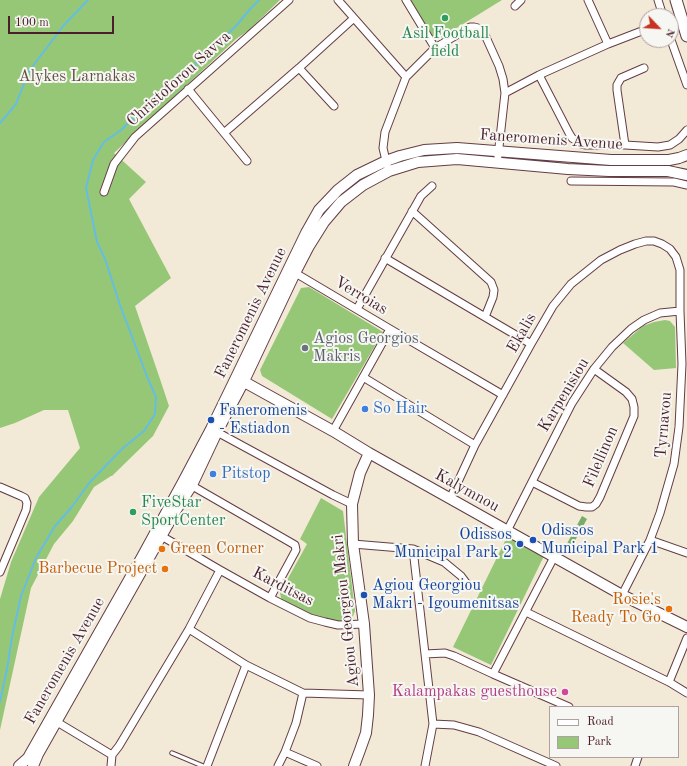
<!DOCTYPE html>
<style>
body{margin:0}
#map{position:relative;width:687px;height:766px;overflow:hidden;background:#f3e9d7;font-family:"Old Standard TT",serif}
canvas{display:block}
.legend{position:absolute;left:549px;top:706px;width:130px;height:52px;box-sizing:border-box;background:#f6f6f2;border:1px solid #b1a0a2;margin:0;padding:5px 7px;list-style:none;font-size:12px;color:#4a1f2b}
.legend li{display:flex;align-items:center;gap:8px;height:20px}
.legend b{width:20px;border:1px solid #b1a0a2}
.north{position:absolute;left:639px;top:8px;width:40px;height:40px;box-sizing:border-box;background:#f6f6f2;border:1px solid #b1a0a2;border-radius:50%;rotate:115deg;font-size:11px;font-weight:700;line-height:16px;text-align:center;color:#4a1f2b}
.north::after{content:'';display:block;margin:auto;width:14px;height:18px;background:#c8321e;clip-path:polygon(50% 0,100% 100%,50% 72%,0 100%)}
.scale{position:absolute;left:8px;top:16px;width:106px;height:18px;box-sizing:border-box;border:2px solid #4a1f2b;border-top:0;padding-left:5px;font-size:12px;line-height:14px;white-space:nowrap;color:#4a1f2b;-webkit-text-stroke:3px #f6f6f2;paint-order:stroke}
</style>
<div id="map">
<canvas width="687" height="766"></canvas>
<ul class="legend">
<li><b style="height:5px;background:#fff"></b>Road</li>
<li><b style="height:11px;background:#96c777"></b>Park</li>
</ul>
<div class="north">N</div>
<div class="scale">100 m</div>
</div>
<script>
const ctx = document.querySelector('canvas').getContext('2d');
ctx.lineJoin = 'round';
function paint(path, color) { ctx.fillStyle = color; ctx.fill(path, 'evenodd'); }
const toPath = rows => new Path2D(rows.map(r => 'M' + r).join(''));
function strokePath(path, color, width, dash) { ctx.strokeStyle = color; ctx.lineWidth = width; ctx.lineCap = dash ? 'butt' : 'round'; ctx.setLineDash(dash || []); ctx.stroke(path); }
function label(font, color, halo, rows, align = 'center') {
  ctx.font = font + ' "Old Standard TT",serif'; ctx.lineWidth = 4; ctx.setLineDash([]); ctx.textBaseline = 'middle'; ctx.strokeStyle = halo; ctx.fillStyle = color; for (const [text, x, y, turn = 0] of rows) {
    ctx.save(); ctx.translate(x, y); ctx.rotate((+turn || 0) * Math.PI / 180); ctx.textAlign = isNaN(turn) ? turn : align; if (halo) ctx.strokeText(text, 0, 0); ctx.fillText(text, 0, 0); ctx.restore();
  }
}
paint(toPath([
 [0,0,280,0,249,30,236,39,114,153,146,182,129,199,171,278,135,306,160,379,169,406,153,436,112,476,111,476,94,487,73,521,54,544,31,588,0,730,0,599,11,562,39,497,80,448,68,410,44,410,15,423,0,428],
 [401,0,502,0,429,45],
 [309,287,383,332,332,419,262,376,260,370,301,288],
 [665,320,670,321,675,327,676,368,654,370,623,343,643,326,654,322],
 [321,498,343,511,355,611,351,621,336,622,311,615,282,602,280,593,307,544,300,539],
 [507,537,544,556,491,665,453,647]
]), '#96c777');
paint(toPath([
 [582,516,587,519,567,555,562,553]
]), '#78ac68');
strokePath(toPath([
 [0,123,16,104,29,71,64,25,88,0],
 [0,702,7,669,12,637,21,596,36,558,55,526,71,508,90,482,123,448,144,431,155,414,156,397,148,379,120,305,105,259,97,242,86,188,93,160,104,142,121,130,141,111,162,92,181,78,201,59,236,26,251,8,259,0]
]), '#65bee2', 2);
const lane = toPath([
 [172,753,203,766]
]);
const street = toPath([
 [338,0,406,77],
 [406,0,435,48],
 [588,0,608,44],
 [658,0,663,16],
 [515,6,521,0],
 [671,40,687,85],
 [299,68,334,106],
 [539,75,569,133,572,138,581,144,586,145,625,145,658,147,670,145,679,139,687,130],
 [188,89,247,161],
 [505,93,539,75,608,44,647,29],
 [224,133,299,68,354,18],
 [625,145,617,90,617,85,621,78,644,68],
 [387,165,383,148,385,132,406,77,435,48,470,27,474,27,478,28,482,30,485,35,499,66,503,79,505,93,498,156],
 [571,181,674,182,687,185],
 [104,192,114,164,135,137,289,0],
 [412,211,491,282,494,290,493,297,485,317],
 [385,258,485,317,531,344],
 [292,271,390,329,503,395],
 [357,309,421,196,432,186],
 [363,377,475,445],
 [333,431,390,329],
 [217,432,333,495,352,504],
 [532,482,579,506,586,507,592,507,596,504,600,497,634,416,634,407,632,399,626,392,594,369],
 [189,484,295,545,296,550,270,598],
 [0,487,21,496,25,498,27,503,26,510,0,572],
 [450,499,475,445,531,344,553,306,571,284,601,260,620,250,635,244,646,241,654,241,662,244,670,249,676,257,680,270,680,311,682,364,679,427,674,464,660,513,650,540,622,595],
 [507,531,572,403,594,369,612,347,631,329,644,320,660,313,680,311],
 [158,534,220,570,270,598,310,618,325,622,338,625,364,624],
 [650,540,687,553],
 [353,544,413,549,444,562,461,576,467,584],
 [413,549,433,724,425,766],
 [526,612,669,682,687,693],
 [189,629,246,665,303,693,369,695],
 [425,654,445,653,454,656,493,674,569,707],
 [493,674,554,557],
 [669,682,687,638],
 [57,722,112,755],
 [433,724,454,725,479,732,556,766],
 [285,752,317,766],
 [112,755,119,746,189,629,220,570],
 [111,766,112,755],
 [207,766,246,665],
 [278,766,285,752,296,723,303,693],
 [635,766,638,757]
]);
const secondary = toPath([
 [239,379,333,431,369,453,622,595,687,627],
 [19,766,28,758,142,557,183,482,211,429,306,233,319,210,338,190,357,175,386,161,400,156,424,150,457,148,611,160,669,160,679,158,687,155],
 [33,766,38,754,176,510,192,485,217,432,244,381,295,273,309,246,324,222,341,202,363,185,389,171,418,162,457,159,568,169,609,171,668,171,687,175],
 [354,766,360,750,366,733,368,715,369,695,364,624,353,544,352,504,360,473,369,453]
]);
const primary = toPath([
 [676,0,687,36]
]);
strokePath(lane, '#633d45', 5.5);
strokePath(street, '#633d45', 9);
strokePath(secondary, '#633d45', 12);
strokePath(primary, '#633d45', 13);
strokePath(lane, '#fff', 3.5);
strokePath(street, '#fff', 7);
strokePath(secondary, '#fff', 10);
strokePath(primary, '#fff', 11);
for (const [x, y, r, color] of [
 [445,18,4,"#2e9e5b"],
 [305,348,4,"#6b7280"],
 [365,409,4,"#3f7fe0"],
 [211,420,4,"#1a4fb4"],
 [213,474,4,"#3f7fe0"],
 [133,512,4,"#2e9e5b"],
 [533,540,4,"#1a4fb4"],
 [520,544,4,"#1a4fb4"],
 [162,549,4,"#e8710a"],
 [165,569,4,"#e8710a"],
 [364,595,4,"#1a4fb4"],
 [669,609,4,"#e8710a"],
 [565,692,4,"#d1479c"]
]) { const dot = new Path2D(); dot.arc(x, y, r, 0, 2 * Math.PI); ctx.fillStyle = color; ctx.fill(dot); strokePath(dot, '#f6f6f2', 1.5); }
label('16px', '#27864d', '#f6f6f2', [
 ["Asil Football",445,34],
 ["field",445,52],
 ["FiveStar",141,503,"left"],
 ["SportCenter",141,521,"left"]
]);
label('16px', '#615142', '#f6f6f2', [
 ["Alykes Larnakas",77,77]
]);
label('16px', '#4a1f2b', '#f6f6f2', [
 ["Christoforou Savva",179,79,-42],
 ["Faneromenis Avenue",551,140,4],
 ["Verroias",361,296,31],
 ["Faneromenis Avenue",251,313,-64],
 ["Ekalis",522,333,-60],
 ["Karpenisiou",564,395,-59],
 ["Tyrnavou",664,425,-85],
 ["Filellinon",601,457,-67],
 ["Kalymnou",467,491,29],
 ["Karditsas",283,587,27],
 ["Agiou Georgiou Makri",346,611,-96],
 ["Faneromenis Avenue",65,661,-60]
]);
label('16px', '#5b616d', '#f6f6f2', [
 ["Agios Georgios",313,339],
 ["Makris",313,357]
], 'left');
label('16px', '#366cbe', '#f6f6f2', [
 ["So Hair",373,409],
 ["Pitstop",221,474]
], 'left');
label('16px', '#164399', '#f6f6f2', [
 ["Faneromenis",219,411],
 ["- Estiadon",219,429],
 ["Odissos",541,531],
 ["Municipal Park 1",541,549],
 ["Odissos",512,535,"right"],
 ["Municipal Park 2",512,553,"right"],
 ["Agiou Georgiou",372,586],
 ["Makri - Igoumenitsas",372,604]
], 'left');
label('16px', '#c56008', '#f6f6f2', [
 ["Green Corner",170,549,"left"],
 ["Barbecue Project",157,569],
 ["Rosie's",661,600],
 ["Ready To Go",661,618]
], 'right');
label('16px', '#b23c85', '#f6f6f2', [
 ["Kalampakas guesthouse",557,692]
], 'right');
</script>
